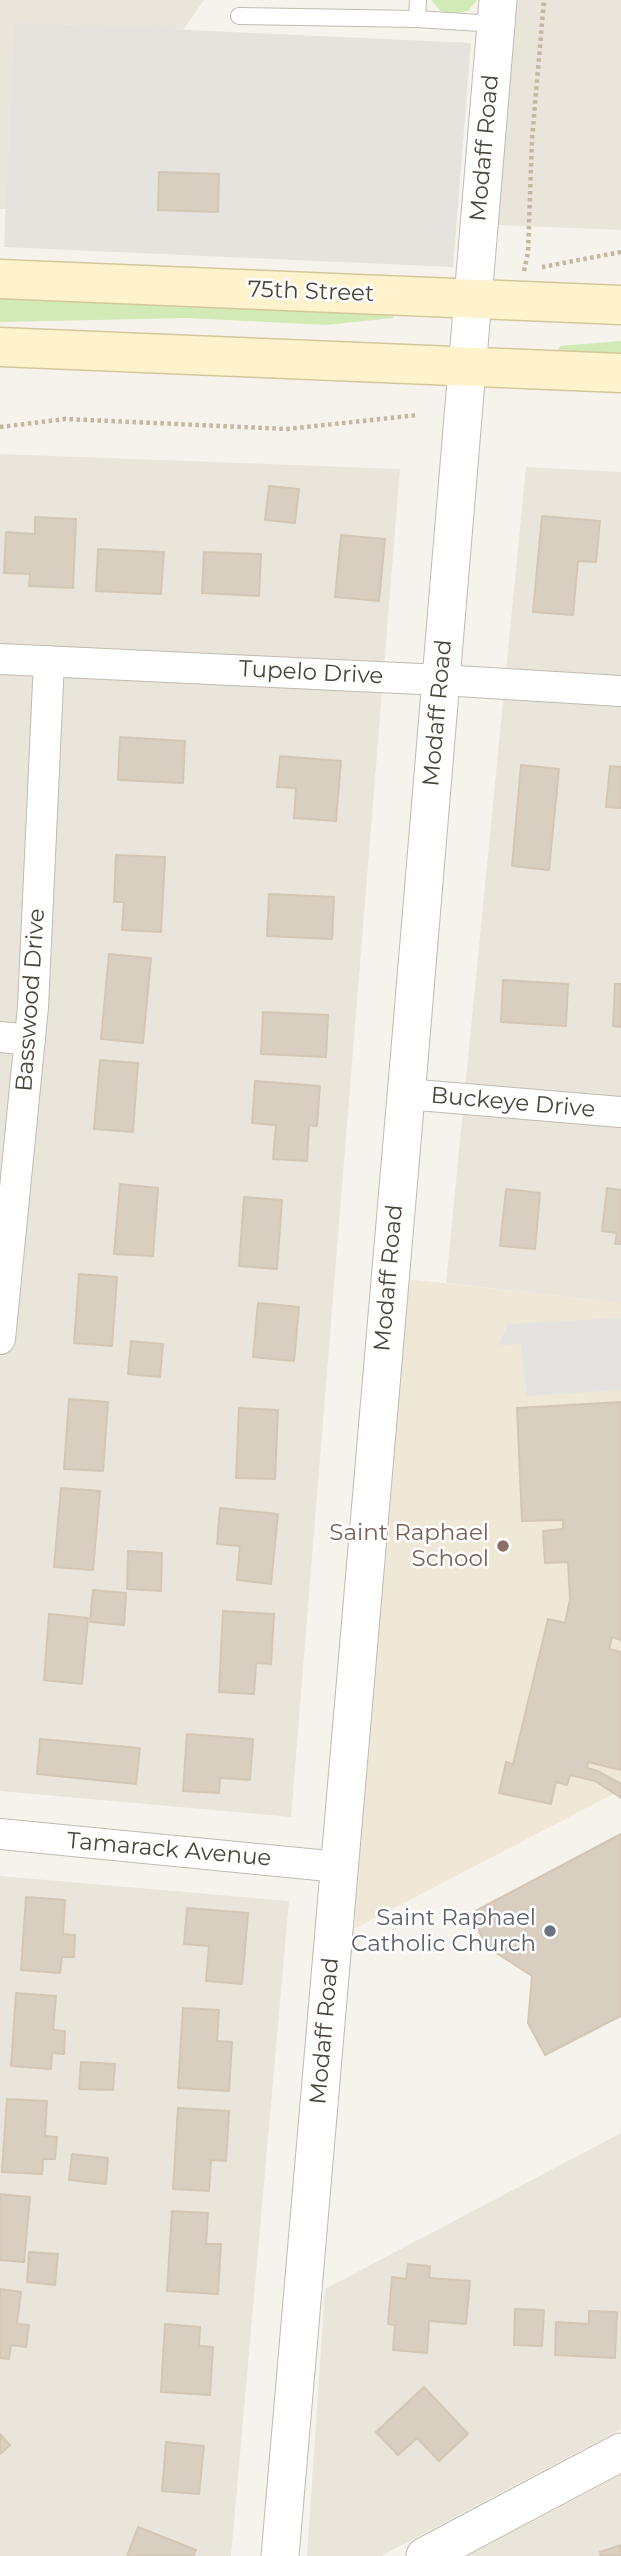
<!DOCTYPE html>
<style>
body{margin:0}
canvas{display:block;background:#f6f3ec}
</style>
<canvas width="621" height="2556"></canvas>
<script>
const ctx = document.querySelector('canvas').getContext('2d');
ctx.lineJoin = 'round';
function paint(path, color) { ctx.fillStyle = color; ctx.fill(path, 'evenodd'); }
const toPath = rows => new Path2D(rows.map(r => 'M' + r).join(''));
function strokePath(path, color, width, dash) { ctx.strokeStyle = color; ctx.lineWidth = width; ctx.lineCap = dash ? 'butt' : 'round'; ctx.setLineDash(dash || []); ctx.stroke(path); }
function label(font, color, halo, rows, align = 'center') {
  ctx.font = font + ' Montserrat,sans-serif'; ctx.lineWidth = 5; ctx.setLineDash([]); ctx.textBaseline = 'middle'; ctx.strokeStyle = halo; ctx.fillStyle = color; for (const [text, x, y, turn = 0] of rows) {
    ctx.save(); ctx.translate(x, y); ctx.rotate((+turn || 0) * Math.PI / 180); ctx.textAlign = isNaN(turn) ? turn : align; if (halo) ctx.strokeText(text, 0, 0); ctx.fillText(text, 0, 0); ctx.restore();
  }
}
paint(toPath([
 [0,0,204,0,183,30,14,22,6,209,0,209],
 [516,0,621,0,621,230,498,225],
 [0,454,400,469,291,1817,0,1791],
 [526,467,621,472,621,1303,446,1283],
 [0,1876,289,1901,231,2556,0,2556],
 [621,2133,621,2429,381,2556,307,2556,325,2289],
 [621,2474,621,2556,467,2556]
]), '#eae5da');
paint(toPath([
 [14,22,471,43,453,267,4,247]
]), '#e6e2dd');
paint(toPath([
 [406,1279,621,1303,621,1790,354,1929]
]), '#efe8d6');
paint(toPath([
 [431,0,477,0,468,11,449,14,441,11],
 [0,295,397,313,393,318,326,325,187,318,0,322],
 [621,341,621,357,556,354,560,346]
]), '#d2eab5');
paint(toPath([
 [621,1318,621,1390,527,1396,521,1344,499,1345,508,1324]
]), '#e5e3e0');
const building = toPath([
 [159,172,219,174,218,212,158,210,159,172],
 [269,486,299,489,295,523,265,520,269,486],
 [542,516,600,521,596,562,578,561,573,615,533,612,542,516],
 [35,517,76,519,73,588,29,586,30,574,4,573,6,532,35,534,35,517],
 [341,535,385,539,379,601,335,597,341,535],
 [98,549,164,552,161,594,96,591,98,549],
 [204,552,261,554,259,596,202,593,204,552],
 [120,737,185,741,183,783,118,780,120,737],
 [280,756,341,761,336,821,294,818,296,788,277,787,280,756],
 [521,765,559,769,549,870,512,866,521,765],
 [610,766,621,767,621,808,606,807,610,766],
 [116,855,165,857,161,932,122,930,124,902,114,902,116,855],
 [269,894,334,897,332,939,267,936,269,894],
 [109,954,151,958,143,1043,101,1039,109,954],
 [503,980,568,984,566,1026,501,1022,503,980],
 [615,984,621,984,621,1027,613,1026,615,984],
 [263,1012,328,1015,326,1057,261,1054,263,1012],
 [100,1060,138,1063,133,1132,94,1129,100,1060],
 [255,1081,320,1086,317,1126,309,1125,307,1161,273,1159,276,1125,252,1123,255,1081],
 [120,1184,158,1188,153,1256,114,1254,120,1184],
 [607,1188,621,1190,621,1244,615,1244,617,1233,602,1231,607,1188],
 [506,1189,540,1193,535,1249,500,1246,506,1189],
 [244,1197,282,1200,277,1269,239,1266,244,1197],
 [79,1274,117,1277,112,1346,74,1343,79,1274],
 [258,1303,299,1307,294,1361,253,1357,258,1303],
 [131,1341,163,1344,160,1377,128,1374,131,1341],
 [69,1399,108,1402,103,1471,64,1469,69,1399],
 [621,1402,621,1640,612,1637,609,1649,621,1652,621,1770,588,1762,587,1768,598,1771,621,1784,621,1798,595,1781,570,1775,567,1785,556,1782,551,1804,499,1793,506,1762,513,1764,548,1619,565,1623,570,1599,568,1562,545,1563,543,1531,563,1529,563,1520,522,1521,517,1408,621,1402],
 [239,1408,278,1410,275,1479,236,1478,239,1408],
 [61,1488,100,1491,93,1570,54,1567,61,1488],
 [220,1508,278,1514,271,1584,237,1580,240,1546,217,1544,220,1508],
 [128,1551,162,1553,161,1591,127,1589,128,1551],
 [93,1590,126,1593,124,1625,90,1622,93,1590],
 [223,1611,274,1614,271,1664,256,1663,254,1694,219,1692,223,1611],
 [49,1614,88,1618,82,1684,44,1680,49,1614],
 [187,1734,253,1739,250,1780,220,1778,219,1793,183,1791,187,1734],
 [40,1739,140,1748,136,1784,37,1774,40,1739],
 [621,1834,621,2016,545,2055,528,2023,532,1976,487,1947,470,1914,621,1834],
 [26,1897,65,1900,63,1934,75,1935,74,1957,62,1957,60,1973,21,1970,26,1897],
 [187,1908,248,1913,242,1984,206,1981,209,1946,184,1944,187,1908],
 [16,1993,56,1996,53,2030,65,2031,64,2054,52,2053,51,2069,11,2066,16,1993],
 [183,2008,219,2010,217,2041,232,2042,229,2091,178,2088,183,2008],
 [81,2062,115,2064,113,2090,79,2089,81,2062],
 [7,2099,47,2101,45,2136,57,2137,55,2159,43,2159,42,2174,2,2172,7,2099],
 [178,2108,229,2111,226,2161,211,2160,209,2191,173,2189,178,2108],
 [72,2154,108,2158,106,2184,69,2180,72,2154],
 [0,2194,30,2197,24,2262,0,2260,0,2194],
 [172,2211,208,2213,206,2244,221,2244,218,2294,167,2291,172,2211],
 [29,2252,58,2254,55,2285,27,2282,29,2252],
 [408,2264,430,2266,429,2278,470,2281,466,2324,429,2321,427,2353,393,2350,395,2325,388,2324,392,2277,406,2279,408,2264],
 [0,2289,21,2292,17,2324,29,2325,26,2347,11,2345,9,2359,0,2358,0,2289],
 [515,2309,544,2310,542,2346,514,2345,515,2309],
 [589,2311,617,2312,615,2358,555,2355,556,2322,589,2324,589,2311],
 [165,2324,200,2327,199,2346,213,2347,210,2395,161,2392,165,2324],
 [424,2387,468,2434,439,2461,417,2438,398,2455,376,2432,424,2387],
 [0,2434,10,2445,0,2454,0,2434],
 [166,2442,204,2446,199,2494,162,2491,166,2442],
 [138,2527,196,2550,193,2556,127,2556,138,2527],
 [621,2545,621,2556,601,2556,600,2552,621,2545]
]);
paint(building, '#d8cfc1');
strokePath(building, '#d3c7b4', 2);
const service = toPath([
 [418,0,417,19,496,24],
 [239,16,417,19]
]);
const minor = toPath([
 [0,659,441,680,621,691],
 [0,1037,30,1040],
 [406,1094,621,1112],
 [0,1339,33,1007,49,661],
 [0,1834,339,1867]
]);
const tertiary = toPath([
 [280,2556,409,1061,498,0],
 [425,2556,621,2452]
]);
const secondary = toPath([
 [0,279,621,305],
 [0,347,621,373]
]);
strokePath(service, '#c2bbae', 18);
strokePath(minor, '#c2bbae', 32);
strokePath(tertiary, '#c2bbae', 39);
strokePath(secondary, '#d6c79b', 41);
strokePath(toPath([
 [542,267,621,252],
 [524,271,528,253,532,139,544,0],
 [0,427,65,419,287,429,418,415]
]), '#c4b79f', 4.5, [3.5, 3.5]);
strokePath(service, '#fff', 16);
strokePath(minor, '#fff', 30);
strokePath(tertiary, '#fff', 37);
strokePath(secondary, '#fff3cd', 38);
for (const [x, y, r, color] of [
 [503,1546,7,"#8d6e63"],
 [550,1931,7,"#6b7280"]
]) { const dot = new Path2D(); dot.arc(x, y, r, 0, 2 * Math.PI); ctx.fillStyle = color; ctx.fill(dot); strokePath(dot, '#fff', 2.5); }
label('23px', '#4b4439', '#fff', [
 ["Modaff Road",485,148,-85],
 ["75th Street",311,292,2],
 ["Tupelo Drive",311,673,3],
 ["Modaff Road",438,713,-85],
 ["Basswood Drive",31,1000,-86],
 ["Buckeye Drive",513,1103,5],
 ["Modaff Road",389,1278,-85],
 ["Tamarack Avenue",169,1850,5],
 ["Modaff Road",325,2031,-85]
]);
label('23px', '#785e54', '#fff', [
 ["Saint Raphael",489,1533],
 ["School",489,1559]
], 'right');
label('23px', '#5b616d', '#fff', [
 ["Saint Raphael",536,1918],
 ["Catholic Church",536,1944]
], 'right');
</script>
